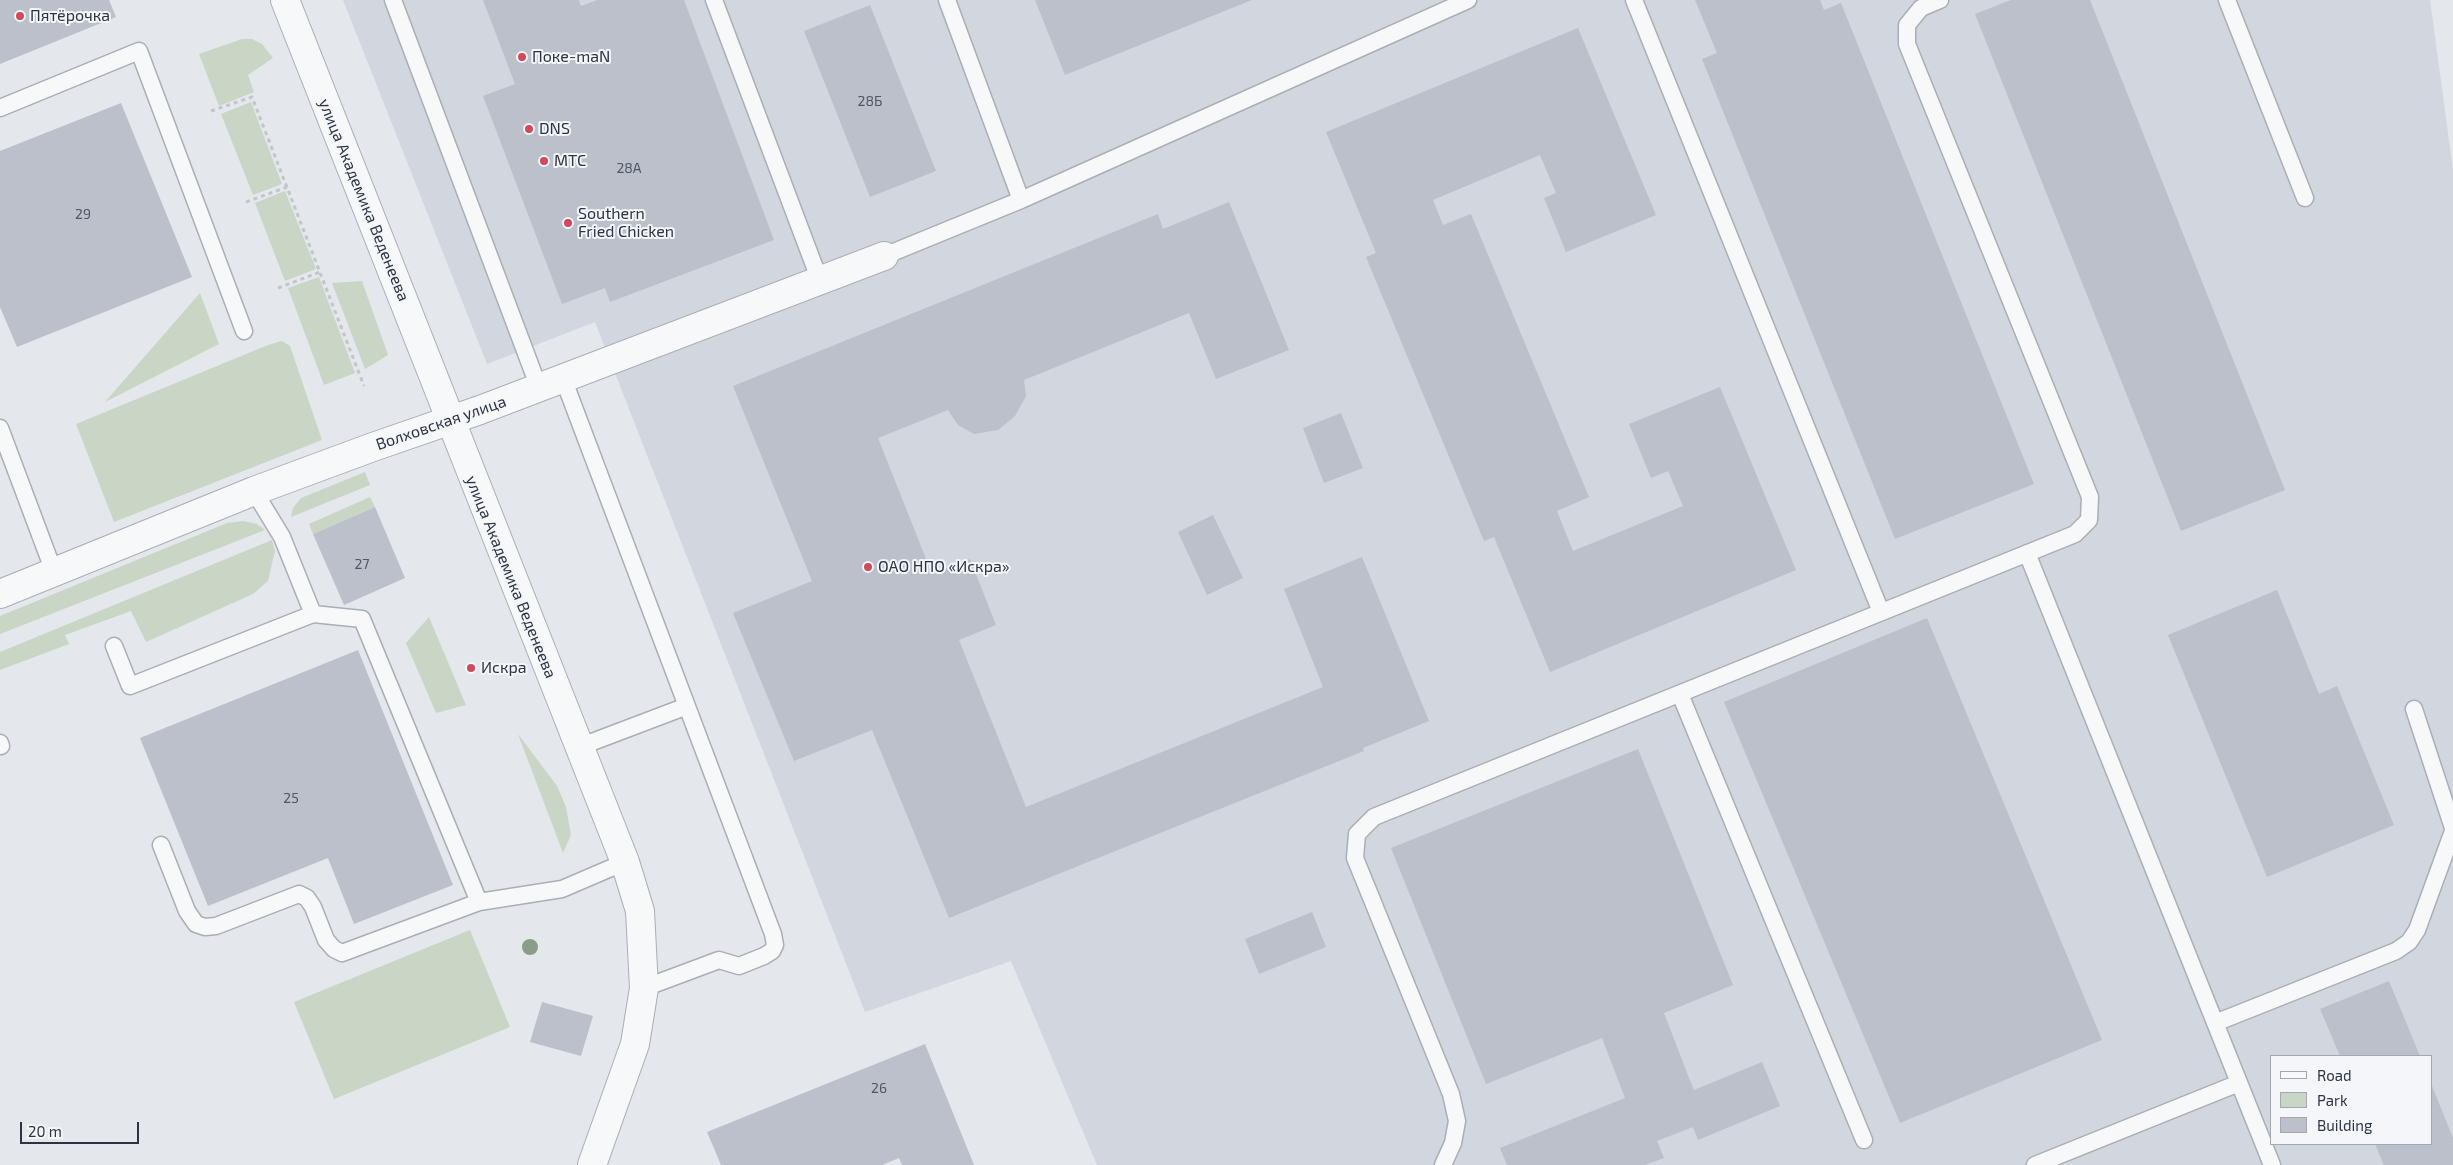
<!DOCTYPE html>
<meta charset="utf-8">
<style>
body{margin:0}
#map{position:relative;width:2453px;height:1165px;overflow:hidden;background:#e4e7ec;font-family:"Exo 2",sans-serif}
canvas{display:block}
.legend{position:absolute;left:2270px;top:1055px;width:162px;height:90px;box-sizing:border-box;background:#f4f6f9;border:1px solid #a4a8b1;margin:0;padding:6px 9px;list-style:none;font-size:15px;color:#2b3445}
.legend li{display:flex;align-items:center;gap:10px;height:25px}
.legend b{width:25px;border:1px solid #a4a8b1}
.scale{position:absolute;left:20px;top:1122px;width:119px;height:22px;box-sizing:border-box;border:2px solid #2b3445;border-top:0;padding-left:6px;font-size:15px;line-height:18px;white-space:nowrap;color:#2b3445;-webkit-text-stroke:4px #f4f6f9;paint-order:stroke}
</style>
<div id="map">
<canvas width="2453" height="1165"></canvas>
<ul class="legend">
<li><b style="height:6px;background:#f7f8fa"></b>Road</li>
<li><b style="height:14px;background:#c9d6c5"></b>Park</li>
<li><b style="height:14px;background:#bbc0ca"></b>Building</li>
</ul>
<div class="scale">20 m</div>
</div>
<script>
const ctx = document.querySelector('canvas').getContext('2d');
ctx.lineJoin = 'round';
function paint(path, color) { ctx.fillStyle = color; ctx.fill(path, 'evenodd'); }
const toPath = rows => new Path2D(rows.map(r => 'M' + r).join(''));
function strokePath(path, color, width, dash) { ctx.strokeStyle = color; ctx.lineWidth = width; ctx.lineCap = dash ? 'butt' : 'round'; ctx.setLineDash(dash || []); ctx.stroke(path); }
function label(font, color, halo, rows, align = 'center') {
  ctx.font = font + ' "Exo 2",sans-serif'; ctx.lineWidth = 4; ctx.setLineDash([]); ctx.textBaseline = 'middle'; ctx.strokeStyle = halo; ctx.fillStyle = color; for (const [text, x, y, turn = 0] of rows) {
    ctx.save(); ctx.translate(x, y); ctx.rotate((+turn || 0) * Math.PI / 180); ctx.textAlign = isNaN(turn) ? turn : align; if (halo) ctx.strokeText(text, 0, 0); ctx.fillText(text, 0, 0); ctx.restore();
  }
}
paint(toPath([
 [343,0,2430,0,2453,170,2453,1165,1097,1165,1011,961,865,1012,595,322,487,364],
 [2272,1056,2432,1056,2432,1144,2272,1144]
]), '#d2d6de');
paint(toPath([
 [242,39,252,39,262,44,273,58,248,75,254,92,219,106,199,54],
 [251,102,282,184,253,195,221,114],
 [285,191,316,269,285,281,255,203],
 [319,277,355,373,324,385,288,288],
 [362,281,388,355,365,369,332,283],
 [200,293,219,344,105,402],
 [282,341,290,346,322,440,114,522,76,424,268,345],
 [365,472,370,485,291,517,293,508,301,498],
 [370,497,375,507,313,534,309,524],
 [243,521,257,524,265,530,0,634,0,616,227,523],
 [272,540,275,551,268,581,253,594,146,642,131,611,65,635,69,644,0,670,0,652],
 [429,617,466,705,436,713,406,643],
 [518,734,557,786,566,807,571,835,563,853],
 [470,930,510,1027,334,1099,294,1002]
]), '#c9d6c5');
paint(toPath([
 [0,0,109,0,116,17,0,64],
 [483,0,579,0,581,6,597,0,684,0,774,240,610,302,605,288,562,304,483,96,515,84],
 [1035,0,1252,0,1065,75],
 [1695,0,1820,0,1824,10,1841,3,2034,484,1895,539,1702,59,1717,53],
 [2011,0,2090,0,2285,490,2181,531,1975,14],
 [870,5,936,171,870,197,804,31],
 [1578,28,1656,215,1566,252,1544,198,1556,193,1540,155,1433,200,1443,225,1471,214,1589,497,1557,511,1573,551,1683,506,1668,471,1651,478,1629,424,1720,387,1796,570,1550,672,1494,537,1484,541,1366,257,1376,253,1326,132],
 [121,103,192,277,17,347,0,307,0,151],
 [1229,202,1289,350,1216,379,1189,313,1024,380,1026,396,1015,416,998,430,974,434,958,425,948,410,878,438,932,574,970,559,996,625,959,640,1026,807,1323,687,1284,589,1362,557,1429,721,1363,748,1364,751,949,918,872,730,794,761,733,613,812,581,733,386,1158,214,1163,229],
 [1341,413,1363,468,1324,483,1303,428],
 [375,507,405,578,344,605,313,534],
 [1213,515,1243,578,1207,595,1178,532],
 [2277,590,2319,694,2337,686,2394,825,2267,877,2168,635],
 [1927,618,2102,1040,1900,1123,1724,702],
 [358,650,453,885,354,924,328,858,208,906,140,738],
 [1638,749,1733,985,1664,1013,1689,1078,1694,1090,1762,1062,1780,1106,1698,1140,1693,1127,1657,1141,1664,1158,1645,1165,1507,1165,1500,1148,1625,1098,1602,1038,1486,1084,1391,848],
 [1312,912,1326,947,1259,974,1245,939],
 [2389,981,2420,1056,2340,1056,2320,1009],
 [542,1002,593,1016,581,1056,530,1042],
 [925,1044,974,1165,902,1165,899,1158,882,1165,721,1165,707,1132],
 [2432,1086,2453,1138,2453,1165,2384,1165,2375,1144,2432,1144]
]), '#bbc0ca');
const service = toPath([
 [393,0,539,388],
 [714,0,820,281],
 [947,0,1021,200],
 [1634,0,1881,612],
 [2227,0,2305,198],
 [0,108,139,51,244,331],
 [884,256,1021,200,1468,0],
 [563,378,773,934,775,945,772,951,764,956,739,966,719,960,644,988],
 [0,428,54,572],
 [2027,553,2272,1165],
 [313,614,362,619,479,902,562,889,625,862],
 [114,646,130,686,313,614,282,537,254,491],
 [1680,694,1864,1140],
 [2414,709,2453,828],
 [0,743,1,746],
 [579,747,687,706],
 [161,845,187,911,196,924,205,927,216,926,299,894,307,898,313,907,326,940,334,949,342,953,479,902],
 [2215,1023,2396,951,2409,942,2417,930,2453,831],
 [1443,1165,1453,1143,1457,1121,1451,1094,1355,858,1357,834,1374,817,2075,534,2089,520,2090,497,1907,44,1907,25,1921,8,1940,0],
 [2035,1165,2239,1083]
]);
const minor = toPath([
 [0,594,254,491,373,447,480,410,884,256]
]);
const tertiary = toPath([
 [285,0,625,862,640,911,644,988,635,1044,592,1165]
]);
strokePath(service, '#a9aeb7', 19);
strokePath(minor, '#a9aeb7', 30);
strokePath(tertiary, '#a9aeb7', 30);
strokePath(toPath([
 [211,111,252,97,364,386],
 [246,202,287,187],
 [278,288,320,272]
]), '#c2c5cb', 3, [4, 4]);
strokePath(service, '#f7f8fa', 16);
strokePath(minor, '#f7f8fa', 28);
strokePath(tertiary, '#f7f8fa', 28);
ctx.fillStyle = '#899d89';
for (const [x, y] of [
 [530,947]
]) { ctx.beginPath(); ctx.arc(x, y, 8, 0, 2 * Math.PI); ctx.fill(); }
for (const [x, y, r, color] of [
 [20,16,5,"#d1495b"],
 [522,57,5,"#d1495b"],
 [529,129,5,"#d1495b"],
 [544,161,5,"#d1495b"],
 [568,223,5,"#d1495b"],
 [868,567,5,"#d1495b"],
 [471,668,5,"#d1495b"]
]) { const dot = new Path2D(); dot.arc(x, y, r, 0, 2 * Math.PI); ctx.fillStyle = color; ctx.fill(dot); strokePath(dot, '#f4f6f9', 2); }
label('14px', '#4f5766', null, [
 ["28Б",870,101],
 ["28А",629,168],
 ["29",83,214],
 ["27",362,564],
 ["25",291,798],
 ["26",879,1088]
]);
label('16px', '#2b3445', '#f4f6f9', [
 ["Пятёрочка",30,16],
 ["Поке-maN",532,57],
 ["DNS",539,129],
 ["МТС",554,161],
 ["Southern",578,214],
 ["Fried Chicken",578,232],
 ["ОАО НПО «Искра»",878,567],
 ["Искра",481,668]
], 'left');
label('16px', '#2b3445', '#f4f6f9', [
 ["улица Академика Веденеева",364,200,68],
 ["Волховская улица",441,423,-19],
 ["улица Академика Веденеева",511,577,68]
]);
</script>
